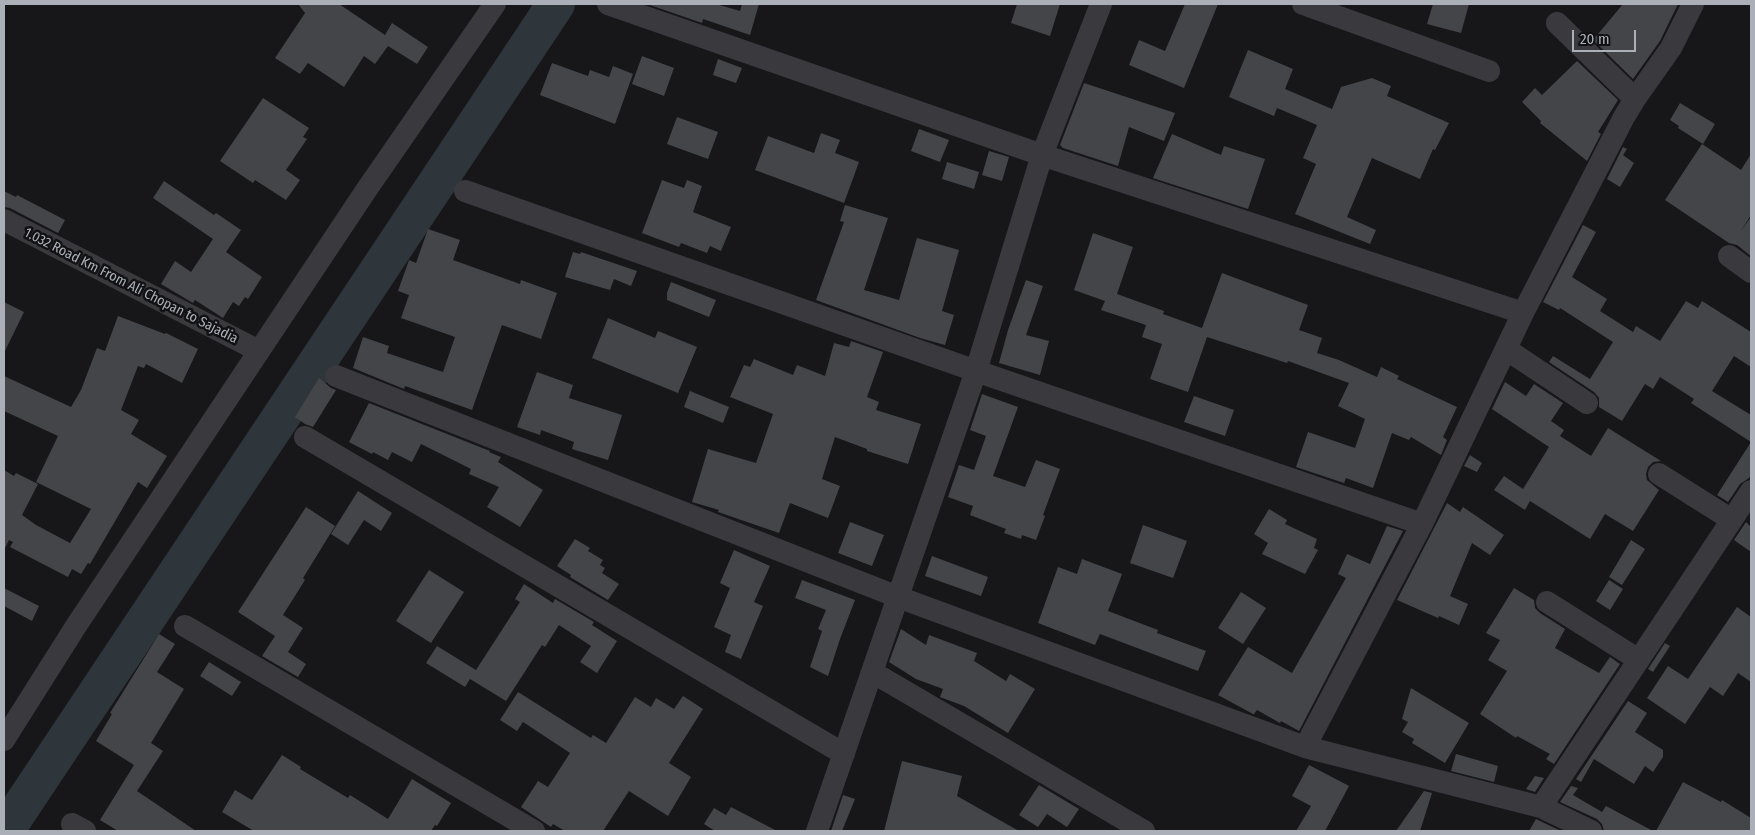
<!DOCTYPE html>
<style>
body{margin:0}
#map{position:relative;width:1755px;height:835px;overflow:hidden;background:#171719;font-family:"Fira Sans Condensed",sans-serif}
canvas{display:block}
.frame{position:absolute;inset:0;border:5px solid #abafb8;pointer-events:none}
.scale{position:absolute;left:1572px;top:30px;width:64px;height:22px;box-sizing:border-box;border:2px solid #abafb8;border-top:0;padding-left:6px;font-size:15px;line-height:18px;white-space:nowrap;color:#abafb8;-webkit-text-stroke:4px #121214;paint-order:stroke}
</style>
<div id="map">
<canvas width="1755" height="835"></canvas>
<div class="frame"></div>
<div class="scale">20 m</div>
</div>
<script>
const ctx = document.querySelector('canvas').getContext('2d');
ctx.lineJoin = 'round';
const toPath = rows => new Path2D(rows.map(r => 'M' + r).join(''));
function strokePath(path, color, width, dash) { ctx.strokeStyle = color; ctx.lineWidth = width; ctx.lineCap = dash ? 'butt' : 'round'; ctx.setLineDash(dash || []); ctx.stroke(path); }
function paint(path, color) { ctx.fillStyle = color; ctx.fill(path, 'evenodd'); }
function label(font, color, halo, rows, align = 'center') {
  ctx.font = font + ' "Fira Sans Condensed",sans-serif'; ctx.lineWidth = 5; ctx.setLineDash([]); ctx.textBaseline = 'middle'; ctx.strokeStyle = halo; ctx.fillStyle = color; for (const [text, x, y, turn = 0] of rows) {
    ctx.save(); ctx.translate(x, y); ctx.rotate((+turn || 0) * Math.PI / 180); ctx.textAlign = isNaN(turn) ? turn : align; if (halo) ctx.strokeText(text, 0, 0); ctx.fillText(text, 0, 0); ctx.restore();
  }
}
strokePath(toPath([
 [5,831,556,4]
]), '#2e363c', 38);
paint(toPath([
 [298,4,339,4,385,35,392,23,428,47,417,64,388,46,375,64,364,56,344,87,308,63,300,74,275,58,305,13],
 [647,4,716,4,740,11,742,4,759,4,750,35,703,19,702,23],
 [1017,4,1060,4,1050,36,1011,23],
 [1185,4,1218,4,1184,88,1129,65,1139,40,1165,51],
 [1433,4,1469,4,1461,33,1427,24],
 [1623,4,1678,4,1660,41,1633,79,1593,40],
 [1248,50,1293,69,1285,89,1332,109,1341,87,1372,78,1391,86,1387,96,1449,123,1435,150,1433,149,1420,179,1372,158,1347,217,1376,230,1370,244,1295,214,1316,164,1303,158,1317,125,1277,108,1274,116,1229,97],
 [642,56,674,68,664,96,632,84],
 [718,59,742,68,736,83,713,75],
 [1577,61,1618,100,1598,132,1601,134,1587,161,1540,123,1541,121,1522,102,1535,88,1542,95],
 [552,63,588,76,590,70,609,77,613,66,633,74,615,124,540,95],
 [1084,83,1175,113,1164,141,1129,127,1118,166,1063,148,1060,145],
 [263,98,309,128,303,137,307,139,286,170,300,180,286,200,255,180,253,183,220,161],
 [1680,103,1715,124,1703,144,1678,128,1679,126,1670,120],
 [677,117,718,132,708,159,667,144],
 [919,129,949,140,940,162,911,151],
 [821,133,840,140,835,153,859,162,844,203,755,170,768,136,814,153],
 [1172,134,1221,155,1224,146,1265,159,1248,209,1153,178],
 [1702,144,1741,170,1751,154,1751,215,1741,231,1751,217,1751,256,1737,245,1729,243,1665,200],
 [1623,147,1627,149,1623,155,1634,163,1620,187,1607,179],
 [989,151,1009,157,1002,181,982,175],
 [947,162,979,172,974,189,942,179],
 [662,180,684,188,687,180,702,186,693,212,731,227,721,251,710,246,707,253,681,243,679,247,642,233],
 [164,181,214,215,216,213,241,230,226,252,262,277,248,299,245,297,239,306,233,302,223,318,195,300,193,303,161,284,175,261,191,272,213,239,153,198],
 [4,191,16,197,17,195,65,220,58,233,10,208,4,207],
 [845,205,888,218,864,290,899,300,917,238,959,250,942,311,954,315,945,345,920,338,816,300,844,222,840,221],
 [1583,225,1596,232,1572,277,1607,299,1600,311,1633,332,1636,326,1660,341,1686,301,1698,308,1702,301,1751,332,1751,367,1734,356,1712,391,1751,415,1751,475,1749,478,1740,484,1728,502,1717,495,1751,442,1691,403,1694,399,1660,377,1653,389,1645,384,1622,421,1599,407,1599,398,1594,392,1549,362,1553,356,1590,379,1613,342,1560,308,1559,310,1543,302],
 [428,229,460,240,453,260,520,284,521,280,557,293,541,339,502,325,472,410,405,386,404,389,353,368,363,337,389,346,387,353,443,372,455,337,401,318,409,295,398,291,409,260,416,263],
 [1093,233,1133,247,1117,294,1164,311,1163,314,1202,328,1222,273,1308,305,1299,330,1322,338,1317,353,1339,360,1377,377,1381,367,1399,376,1397,379,1457,407,1443,437,1447,440,1441,455,1411,437,1409,440,1392,433,1373,488,1346,478,1344,483,1296,467,1308,432,1355,448,1365,419,1338,406,1349,383,1288,361,1287,363,1207,337,1188,392,1150,379,1162,344,1142,337,1146,325,1101,310,1105,301,1074,290],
 [573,252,580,254,581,252,637,271,631,286,614,279,610,290,565,277],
 [1026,280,1043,286,1026,335,1049,341,1040,375,999,363,1008,330],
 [671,282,716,300,709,317,667,300,667,293],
 [4,302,24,312,4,353],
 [118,316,165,334,166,333,198,349,182,383,146,364,144,368,138,366,121,410,139,420,131,434,167,456,147,488,138,482,90,564,88,563,81,574,72,569,68,577,10,547,13,542,9,540,4,550,4,470,14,476,16,473,38,484,22,515,36,525,70,543,91,509,36,482,58,436,4,411,4,376,71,407,81,390,97,348,105,351],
 [608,318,655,338,658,331,697,347,678,393,592,358],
 [851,341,883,352,867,397,879,402,876,410,921,424,908,464,867,451,867,449,835,437,822,479,840,486,828,518,790,503,779,533,718,512,719,510,692,502,708,449,756,463,773,414,730,397,744,365,750,367,754,359,793,375,797,365,825,376,834,343,849,347],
 [537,372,573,385,569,398,622,415,608,460,572,449,574,442,541,430,540,435,517,427],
 [319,378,331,388,336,390,313,427,305,424,295,417],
 [1505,382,1526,396,1534,384,1563,403,1551,421,1564,430,1560,436,1591,456,1608,428,1661,461,1653,462,1648,467,1646,474,1647,480,1659,490,1633,531,1605,514,1590,539,1530,501,1525,510,1494,490,1504,476,1523,489,1549,447,1492,409],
 [690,391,729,407,723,423,684,407],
 [982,394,1018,407,993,476,1025,487,1036,460,1060,469,1043,515,1045,516,1036,540,1022,535,1021,539,1004,533,1006,529,970,515,973,506,948,497,959,465,974,470,986,436,970,430],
 [1194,396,1234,410,1225,436,1184,422],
 [369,403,490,451,489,452,501,457,498,462,543,490,520,527,487,507,499,487,469,474,471,469,421,444,412,462,392,452,388,460,373,452,372,454,349,442],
 [1470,455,1482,463,1477,472,1464,466],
 [358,491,392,513,381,531,364,520,348,545,331,534],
 [1447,503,1460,512,1463,507,1504,535,1490,555,1472,543,1450,596,1468,604,1459,625,1439,616,1438,618,1397,600],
 [306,507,335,526,303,578,305,580,283,615,303,628,288,652,306,664,298,677,262,656,275,636,238,612],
 [1269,509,1287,520,1285,524,1317,539,1314,548,1318,550,1305,574,1262,554,1268,543,1254,534],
 [850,522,884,535,872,566,838,553],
 [1746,522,1751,527,1751,552,1734,540],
 [1143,525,1187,541,1173,578,1130,563],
 [1387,526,1403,531,1299,731,1281,721,1280,723,1257,710,1254,714,1253,714,1218,695,1248,647,1292,673,1346,578,1338,574,1347,554,1370,564],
 [575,539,590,548,588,551,603,560,600,565,605,568,602,573,619,584,608,600,570,577,571,575,557,566],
 [1631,540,1645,549,1622,585,1609,577],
 [734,550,770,566,754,602,763,606,741,659,725,652,731,635,714,627,730,588,720,583],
 [932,556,988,577,981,596,925,576],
 [1082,559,1122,574,1108,611,1158,630,1157,633,1206,651,1198,671,1100,634,1095,645,1038,623,1058,567,1077,574],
 [429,570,464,592,431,643,396,621],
 [802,580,855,600,840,639,828,676,810,667,822,631,818,629,826,610,795,598],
 [1609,580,1623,589,1610,610,1596,601],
 [524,584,553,603,555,599,594,622,592,625,617,641,597,673,580,662,591,646,559,625,545,647,542,645,506,701,470,679,465,687,426,663,437,646,476,670,520,602,515,599],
 [4,588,39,606,32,621,4,606],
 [1514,588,1534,600,1535,608,1540,613,1565,629,1555,648,1599,673,1610,657,1620,664,1554,764,1546,759,1550,754,1517,736,1516,738,1480,714,1507,671,1488,660,1500,640,1486,633],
 [1241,592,1266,608,1243,644,1218,628],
 [1737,607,1751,617,1751,682,1738,673,1723,696,1710,687,1685,724,1647,698,1668,666,1688,679],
 [901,629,926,645,929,635,977,653,974,661,1006,681,1010,674,1035,689,1008,733,964,706,940,697,943,689,916,679,889,662],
 [159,634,175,644,157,672,184,689,151,743,163,751,137,791,196,831,118,831,100,820,134,765,96,741,112,714,110,713],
 [1665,643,1670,646,1653,672,1648,669],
 [209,662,241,682,232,696,200,676],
 [1411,688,1469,723,1445,763,1412,743,1414,739,1402,732,1408,722,1402,719],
 [518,692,591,738,593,735,606,743,635,697,651,707,656,698,674,709,683,696,703,709,669,763,691,777,668,816,629,791,603,831,565,831,553,824,551,827,521,807,538,781,548,787,570,753,523,722,517,731,500,720],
 [1628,701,1647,713,1635,732,1663,750,1663,757,1653,772,1645,766,1634,784,1594,759,1581,782,1576,779],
 [1456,754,1498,766,1494,782,1451,771],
 [282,755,301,767,300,769,348,798,350,795,388,819,412,779,451,803,437,826,435,825,431,831,254,831,222,812,235,790,252,800],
 [902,761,962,776,957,796,1019,831,884,831],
 [1309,765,1349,786,1325,831,1296,831,1311,806,1292,796],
 [1535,776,1544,778,1535,792,1526,789],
 [1683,782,1721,802,1722,800,1751,818,1751,831,1656,831],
 [1039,785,1079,809,1067,827,1047,814,1038,827,1019,815],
 [1571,786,1578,788,1573,795,1602,812,1606,806,1653,831,1604,831,1602,824,1597,819,1560,802],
 [1424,791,1432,793,1420,831,1396,831],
 [843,795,855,799,842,831,831,831],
 [731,807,777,831,715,831,704,824,714,808,726,815],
 [1536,819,1561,831,1529,831]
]), '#444549');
strokePath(toPath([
 [608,4,1042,155,1523,313],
 [1303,4,1489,71],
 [1557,23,1635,99],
 [465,191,976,371,1422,524],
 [4,220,259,351],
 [1729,256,1751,272],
 [1506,349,1587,403],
 [336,376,898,597,1305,747,1541,807,1591,831],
 [305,437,844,754],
 [1659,474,1732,520],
 [1547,602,1639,660],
 [185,626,534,831],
 [872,672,1144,831],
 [4,740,76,626,367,189,495,4],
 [1305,747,1422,524,1523,313,1624,117,1635,99,1671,48,1693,4],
 [1541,807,1751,491],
 [72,824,85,831],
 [817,831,976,371,1042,155,1101,4]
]), '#39393e', 22);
label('14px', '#abafb8', '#121214', [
 ["1.032 Road Km From Ali Chopan to Sajadia",131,286,27]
]);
</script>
